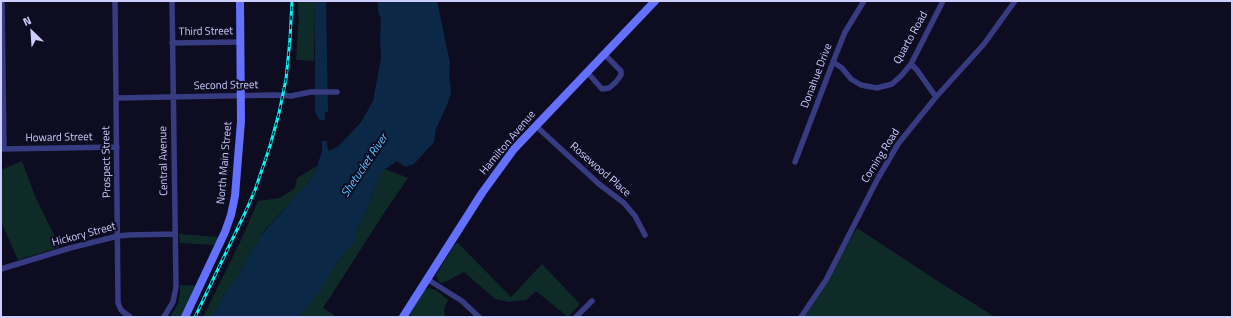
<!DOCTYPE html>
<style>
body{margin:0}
#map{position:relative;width:1233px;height:318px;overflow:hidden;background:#0e0c21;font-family:"Titillium Web",sans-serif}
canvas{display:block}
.frame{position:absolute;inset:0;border:2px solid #cdcdff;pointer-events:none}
.north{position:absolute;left:12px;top:12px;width:40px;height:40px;-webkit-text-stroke:3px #0e0c21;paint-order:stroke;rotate:335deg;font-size:11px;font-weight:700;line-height:16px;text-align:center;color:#cdcdff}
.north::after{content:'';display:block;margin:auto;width:14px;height:18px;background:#cdcdff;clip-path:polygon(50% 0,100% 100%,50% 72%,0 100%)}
</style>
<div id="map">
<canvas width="1233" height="318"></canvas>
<div class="frame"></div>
<div class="north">N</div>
</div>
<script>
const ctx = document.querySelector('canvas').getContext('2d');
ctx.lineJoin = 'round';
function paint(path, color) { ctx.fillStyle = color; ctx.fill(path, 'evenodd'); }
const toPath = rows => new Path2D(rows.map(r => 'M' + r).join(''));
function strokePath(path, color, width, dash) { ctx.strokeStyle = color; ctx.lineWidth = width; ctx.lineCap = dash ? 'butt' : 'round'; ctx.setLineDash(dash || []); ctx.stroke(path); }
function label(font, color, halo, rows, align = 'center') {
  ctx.font = font + ' "Titillium Web",sans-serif'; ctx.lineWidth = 4; ctx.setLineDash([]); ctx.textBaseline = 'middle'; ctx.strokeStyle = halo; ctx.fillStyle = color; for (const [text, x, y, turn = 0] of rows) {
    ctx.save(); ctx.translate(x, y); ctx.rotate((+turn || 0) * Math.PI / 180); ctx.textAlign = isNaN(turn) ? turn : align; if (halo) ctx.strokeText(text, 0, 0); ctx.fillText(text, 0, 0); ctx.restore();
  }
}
paint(toPath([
 [298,1,315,1,314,61,296,60,299,15,298,15],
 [22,161,35,196,60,247,18,260,1,221,1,170],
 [317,166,314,175,305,187,262,233,260,240,250,251,247,260,239,275,224,294,218,307,211,317,203,317,241,240,258,201,280,198,295,188,297,178],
 [385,169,408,178,386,210,323,308,337,317,297,317,313,301,336,264,346,251,355,242,355,231,365,215,381,172],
 [857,228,933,278,995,317,804,317,812,306],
 [179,234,219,237,215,245,180,243],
 [458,243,511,297,542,264,580,304,568,317,536,291,526,300,508,302,495,299,464,272,447,281,440,283,436,275,455,244],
 [180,285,196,286,181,317,170,317,178,304,180,294],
 [428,288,436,290,448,300,444,309,445,317,408,317,424,291]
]), '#0f2b27');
paint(toPath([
 [315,1,326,1,328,112,325,112,325,120,320,120,315,112],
 [378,1,437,1,450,63,449,75,451,92,448,103,436,129,434,142,414,164,405,167,397,161,381,172,365,215,355,231,355,242,346,251,336,264,324,285,313,301,297,317,211,317,218,307,224,294,239,275,247,260,250,251,260,240,262,234,310,181,315,173,322,151,322,141,327,141,328,151,339,146,361,122,373,101,381,58,380,36,381,19,378,11]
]), '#0b2847');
strokePath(toPath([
 [2,1,4,149],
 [115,1,118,303,121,310,130,317],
 [172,43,241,42],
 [833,62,842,68,851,79,861,85,877,88,892,84,901,76,911,64,943,1],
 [911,64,917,70,936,97],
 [587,72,602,89,609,88,616,82,621,75,621,71,604,54],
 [116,98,275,95,291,96,311,92,337,92],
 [536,126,599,184,624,203,635,216,645,235],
 [1,149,117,147],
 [795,162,833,62,845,32,864,1],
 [1,269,70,248,118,236,128,235,175,234],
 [427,279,462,301,479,317],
 [164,317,173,302,176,287,172,1],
 [576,317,592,301],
 [801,317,826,280,877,180,898,144,936,97,984,44,1015,1]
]), '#363b82', 5.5);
strokePath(toPath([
 [185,317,225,232,231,215,235,196,241,121,240,1],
 [403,317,482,193,514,149,655,1]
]), '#6470ff', 8);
const rail = toPath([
 [195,317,245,213,255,190,270,146,279,113,286,79,290,39,292,1]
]);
strokePath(rail, '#00f8f6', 3);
strokePath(rail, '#0e0c21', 1.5, [4.5]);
label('11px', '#cdcdff', '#0e0c21', [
 ["Third Street",206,32,-1],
 ["Quarto Road",911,38,-61],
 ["Donahue Drive",817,76,-69],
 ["Second Street",226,86,-1],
 ["Howard Street",59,138,-1],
 ["Hamilton Avenue",508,143,-50],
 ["Corning Road",881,156,-58],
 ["Central Avenue",164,161,-91],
 ["Prospect Street",107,162,-91],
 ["North Main Street",225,163,-85],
 ["Rosewood Place",600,170,41],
 ["Hickory Street",84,235,-15]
]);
label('italic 12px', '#5bc4ff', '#0e0c21', [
 ["Shetucket River",365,166,-56]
]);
</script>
